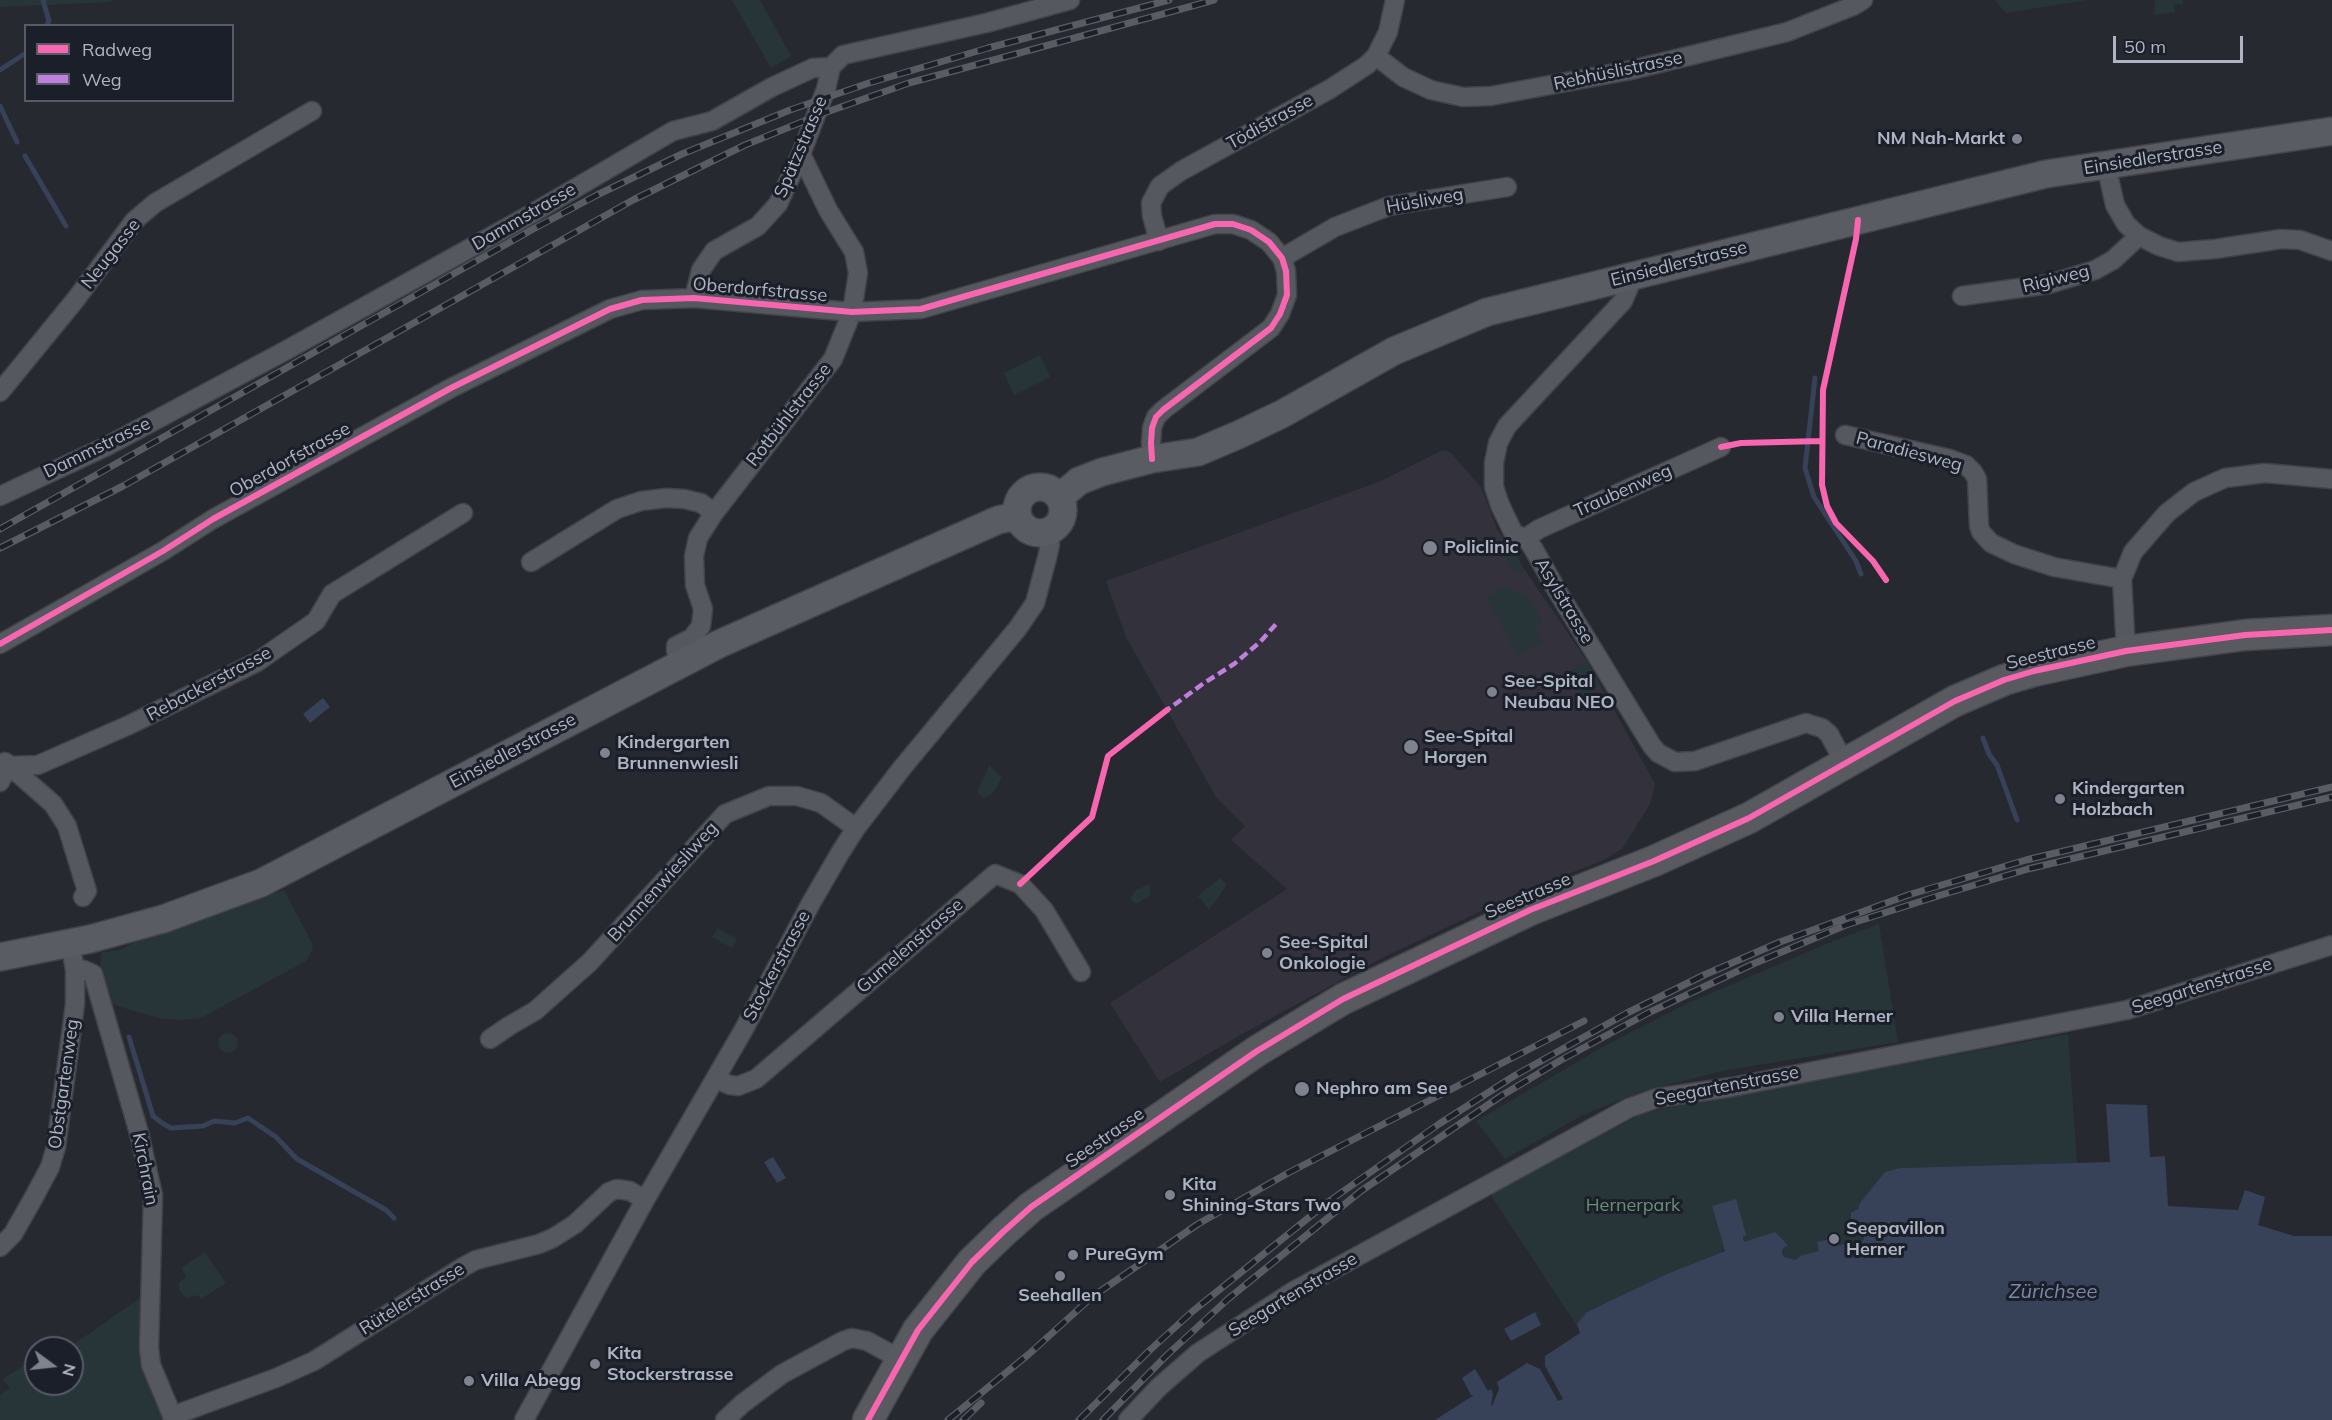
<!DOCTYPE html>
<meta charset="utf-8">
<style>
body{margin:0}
#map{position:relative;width:2332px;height:1420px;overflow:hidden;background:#262930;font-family:Mulish,sans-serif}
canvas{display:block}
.legend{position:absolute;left:24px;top:24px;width:210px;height:78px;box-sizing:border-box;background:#1b1f2a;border:2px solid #565b67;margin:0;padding:8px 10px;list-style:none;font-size:18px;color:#afb4c2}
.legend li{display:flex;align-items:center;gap:12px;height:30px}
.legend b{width:30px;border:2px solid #565b67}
.north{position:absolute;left:24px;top:1336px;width:60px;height:60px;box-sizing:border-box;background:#1b1f2a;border:2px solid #565b67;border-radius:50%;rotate:105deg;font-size:16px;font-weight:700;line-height:24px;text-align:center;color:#afb4c2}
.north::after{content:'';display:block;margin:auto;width:21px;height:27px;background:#7f838f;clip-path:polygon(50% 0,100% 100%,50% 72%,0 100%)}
.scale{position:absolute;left:2113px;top:36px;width:130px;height:27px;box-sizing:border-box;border:3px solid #afb4c2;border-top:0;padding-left:8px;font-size:18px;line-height:21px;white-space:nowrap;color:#afb4c2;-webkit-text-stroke:4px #1b1f2a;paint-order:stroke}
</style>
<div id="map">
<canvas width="2332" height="1420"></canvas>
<ul class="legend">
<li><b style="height:8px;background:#f766af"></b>Radweg</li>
<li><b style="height:8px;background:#c07fdc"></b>Weg</li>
</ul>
<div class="north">N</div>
<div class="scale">50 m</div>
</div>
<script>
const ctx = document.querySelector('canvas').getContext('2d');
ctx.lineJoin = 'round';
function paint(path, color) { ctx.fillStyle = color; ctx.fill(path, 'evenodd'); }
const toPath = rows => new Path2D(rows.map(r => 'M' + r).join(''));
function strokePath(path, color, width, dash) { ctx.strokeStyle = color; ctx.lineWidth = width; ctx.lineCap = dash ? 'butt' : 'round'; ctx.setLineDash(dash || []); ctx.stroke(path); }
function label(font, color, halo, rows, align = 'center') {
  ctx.font = font + ' Mulish,sans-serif'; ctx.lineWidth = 6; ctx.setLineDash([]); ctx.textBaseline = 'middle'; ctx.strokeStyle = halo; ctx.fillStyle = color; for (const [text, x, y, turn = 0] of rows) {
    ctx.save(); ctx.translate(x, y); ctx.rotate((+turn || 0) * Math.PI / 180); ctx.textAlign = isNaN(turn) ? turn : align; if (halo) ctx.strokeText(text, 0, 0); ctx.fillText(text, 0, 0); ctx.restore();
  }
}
paint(toPath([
 [1443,450,1450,452,1481,487,1497,529,1587,661,1655,784,1650,804,1622,849,1604,860,1517,894,1382,958,1242,1034,1160,1082,1110,1003,1287,889,1231,840,1245,826,1216,797,1167,710,1126,637,1106,581,1381,481]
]), '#33313c');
paint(toPath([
 [0,0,110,0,112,2,0,7],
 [732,0,760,0,791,56,771,68],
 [1995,0,2088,0,2006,13],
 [2155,0,2183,0,2183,4,2174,5,2175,12,2154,15],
 [1040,355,1050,377,1014,395,1004,373],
 [1513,549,1521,563,1525,575,1510,569,1505,557,1506,553],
 [1506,587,1529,597,1543,623,1534,627,1542,642,1518,656,1486,597],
 [1587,661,1600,686,1583,695,1570,671],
 [989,765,1002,778,992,794,984,799,977,792],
 [1220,878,1227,885,1209,910,1198,896],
 [1149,884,1151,895,1136,904,1130,899,1136,890],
 [284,890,312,943,313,948,306,961,201,1018,183,1020,163,1019,130,1010,108,1002,100,966,102,952,120,950,131,944],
 [1879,924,1898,1042,1722,1071,1637,1093,1581,1116,1505,1159,1476,1121,1610,1043,1688,1003,1826,944],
 [718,928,737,939,732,948,712,937],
 '218 1043a10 10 0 1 1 20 0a10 10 0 1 1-20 0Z',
 [2068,1034,2077,1163,1900,1168,1885,1172,1855,1212,1851,1229,1860,1230,1863,1233,1864,1239,1861,1242,1852,1242,1796,1260,1784,1257,1782,1253,1787,1245,1755,1239,1744,1242,1743,1236,1746,1235,1712,1206,1725,1250,1577,1326,1490,1194,1640,1115,1661,1109],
 [205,1252,226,1283,201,1299,198,1295,186,1298,179,1290,179,1282,186,1277,181,1268],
 [143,1296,169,1420,0,1420,0,1395,10,1388,3,1379,36,1357,36,1384,72,1384,72,1348,68,1348]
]), '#283538');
paint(toPath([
 [323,698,330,707,310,723,303,714],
 [2106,1104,2147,1105,2150,1157,2165,1156,2168,1206,2238,1210,2245,1190,2265,1197,2258,1225,2294,1236,2332,1236,2332,1420,1435,1420,1474,1395,1471,1395,1462,1378,1475,1369,1488,1391,1491,1389,1493,1394,1491,1405,1492,1406,1499,1389,1497,1382,1527,1363,1540,1369,1545,1366,1545,1356,1580,1333,1577,1324,1587,1312,1667,1274,1725,1251,1712,1206,1736,1199,1746,1235,1743,1237,1744,1242,1775,1232,1788,1245,1783,1249,1782,1253,1784,1257,1796,1260,1800,1256,1819,1251,1817,1242,1830,1239,1833,1247,1852,1242,1861,1242,1864,1239,1863,1233,1856,1228,1851,1230,1851,1213,1858,1209,1860,1203,1885,1172,1900,1168,2110,1162],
 [773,1157,786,1178,777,1183,764,1162],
 [1535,1312,1541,1325,1511,1341,1504,1329]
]), '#374158');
paint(toPath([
 [1545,1366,1563,1399,1558,1401,1540,1369]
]), '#262930');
strokePath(toPath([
 [43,0,49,21,46,26],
 [0,70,26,53],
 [0,106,17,142],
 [25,156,66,226],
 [1815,378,1805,468,1814,497,1856,561,1861,574],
 [1983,738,1989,754,1997,765,2017,820],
 [129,1037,153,1116,162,1123,171,1128,203,1126,214,1121,235,1123,248,1118,276,1137,297,1159,386,1210,394,1218]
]), '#374158', 5);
const street = toPath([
 [1376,56,1403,77,1431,90,1463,97,1491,96,1631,70,1787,32,1853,6,1863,0],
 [2106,165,2115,205,2126,224,2139,236,2159,246,2178,252,2215,249,2281,239,2300,240,2332,251],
 [1159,241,1152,216,1151,203,1160,186,1181,171,1330,89,1367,65,1376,56,1388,32,1395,0],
 [1282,258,1335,227,1389,206,1507,187],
 [1627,277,1629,287,1623,301,1507,426,1498,443,1494,463,1494,487,1500,505,1514,534,1526,538,1533,548,1559,594,1652,746,1658,753,1675,762,1695,761,1806,723,1822,728,1829,734,1845,764],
 [1962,296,2049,284,2095,270,2113,260,2139,236],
 [694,298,701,270,714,251,758,226,778,204,801,154,826,89,831,67],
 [0,392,76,299,134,221,155,203,312,111],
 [1845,435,1950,459,1966,465,1973,472,1977,479,1979,526,1981,532,1991,543,2014,554,2054,567,2122,579],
 [0,496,107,446,283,352,526,217,673,131,712,121,772,87,813,68,831,67,843,55,986,23,1070,0],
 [1526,538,1539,529,1721,447],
 [531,562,617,509,641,501,666,498,684,499,701,503,714,513],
 [0,644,163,551,213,519,451,388,610,309,642,300,694,298,852,312,921,309,1215,224,1233,224,1251,230,1269,242,1282,258,1286,271,1287,295,1280,314,1271,328,1163,410,1156,417,1152,428,1151,443,1152,459],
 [2126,651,2122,579,2133,552,2167,513,2194,492,2225,478,2265,473,2332,479],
 [681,662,676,651,676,646,692,638,701,626,703,609,695,585,694,556,698,538,714,513,833,359,852,312,858,273,854,252,828,210,801,154],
 [5,762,53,804,67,826,87,891,83,897],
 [0,782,8,766,38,765,129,725,257,662,316,621,332,594,463,513],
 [75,970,84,970,93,974,139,1133,153,1195,149,1348,151,1365,174,1420],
 [490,1039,509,1026,535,1011,590,962,725,814,769,796,797,796,821,803,856,828],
 [716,1079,730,1085,738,1086,756,1079,995,874,1020,884,1044,910,1081,972],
 [0,1247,13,1234,34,1197,50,1167,56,1147,75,1004,75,970,70,942],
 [172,1416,276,1378,314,1361,463,1267,476,1260,539,1244,553,1238,575,1224,609,1192,617,1189,630,1191,645,1200],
 [524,1420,645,1200,744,1029,811,903,840,853,856,828,902,768,1018,628,1035,603,1047,558,1050,545,1049,532],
 [725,1420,742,1404,782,1374,843,1341,852,1338,867,1341,900,1359],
 [1128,1420,1159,1387,1198,1353,1292,1292,1629,1108,1657,1098,1732,1087,2127,1010,2332,945]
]);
const secondary = toPath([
 '1017 510a23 23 0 1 1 46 0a23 23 0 1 1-46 0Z',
 [1060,497,1079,481,1102,472,1152,459,1198,452,1238,435,1282,414,1394,351,1487,312,2046,174,2332,131],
 [0,957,90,939,163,919,261,883,719,644,998,520,1017,516]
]);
const primary = toPath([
 [868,1420,918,1330,972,1262,1003,1232,1031,1207,1257,1051,1343,999,1530,910,1654,861,1749,818,1955,701,2004,680,2034,671,2126,651,2245,635,2332,630]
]);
strokePath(street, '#424349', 21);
strokePath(secondary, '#424349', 30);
strokePath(primary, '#43464d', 33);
strokePath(street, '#55585f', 18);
strokePath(secondary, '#5a5c64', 27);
strokePath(primary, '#585a60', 30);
const rail = toPath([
 [0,529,535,228,597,195,682,154,790,110,869,83,988,48,1169,0],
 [0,548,123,486,633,200,745,145,824,113,909,83,1214,0],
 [948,1420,1029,1354,1092,1297,1198,1224,1288,1173,1584,1021],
 [963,1420,981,1403],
 [1079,1420,1150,1350,1193,1311,1328,1202,1439,1124,1514,1076,1627,1013,1704,975,1780,942,1908,895,2026,860,2332,787],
 [1103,1420,1166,1356,1228,1299,1361,1191,1501,1096,1561,1060,1648,1013,1753,964,1846,925,1941,895,2028,869,2332,797]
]);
strokePath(rail, '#595c62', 7);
strokePath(rail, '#1b1f2a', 4.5, [14]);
strokePath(toPath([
 [1163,713,1204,683,1234,664,1260,642,1277,623]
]), '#c07fdc', 4.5, [9, 4.5]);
strokePath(toPath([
 [1858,220,1856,239,1823,390,1822,485,1827,506,1836,523,1873,561,1886,580],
 [1721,447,1741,443,1821,441],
 [0,644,163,551,213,519,451,388,610,309,642,300,694,298,852,312,921,309,1215,224,1233,224,1251,230,1269,242,1282,258,1286,271,1287,295,1280,314,1271,328,1163,410,1156,417,1152,428,1151,443,1152,459],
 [1020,884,1092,817,1108,756,1167,710],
 [868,1420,918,1330,972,1262,1003,1232,1031,1207,1257,1051,1343,999,1530,910,1654,861,1749,818,1955,701,2004,680,2034,671,2126,651,2245,635,2332,630]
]), '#f766af', 6);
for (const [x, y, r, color] of [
 [2017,139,6,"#7f838f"],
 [1430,548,8,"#7f838f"],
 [1492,692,6,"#7f838f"],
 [1411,747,8,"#7f838f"],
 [605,753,6,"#7f838f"],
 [2060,799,6,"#7f838f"],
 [1267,953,6,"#7f838f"],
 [1779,1017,6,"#7f838f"],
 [1302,1089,8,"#7f838f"],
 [1170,1195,6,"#7f838f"],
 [1834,1239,6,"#7f838f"],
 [1073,1255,6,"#7f838f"],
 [1060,1276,6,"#7f838f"],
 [595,1364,6,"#7f838f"],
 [469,1381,6,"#7f838f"]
]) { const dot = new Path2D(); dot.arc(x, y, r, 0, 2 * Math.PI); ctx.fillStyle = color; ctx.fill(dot); strokePath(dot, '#1b1f2a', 2); }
label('18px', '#afb4c2', '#1b1f2a', [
 ["Rebhüslistrasse",1618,71,-12],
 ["Tödistrasse",1270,122,-29],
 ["Spätzstrasse",801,147,-67],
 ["Einsiedlerstrasse",2153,158,-9],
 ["Hüsliweg",1425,201,-10],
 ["Dammstrasse",524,217,-30],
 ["Neugasse",111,254,-52],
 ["Einsiedlerstrasse",1679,264,-14],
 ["Rigiweg",2056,279,-14],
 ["Oberdorfstrasse",760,290,5],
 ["Rotbühlstrasse",789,415,-52],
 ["Dammstrasse",97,448,-26],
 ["Paradiesweg",1909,452,15],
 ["Oberdorfstrasse",290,460,-29],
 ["Traubenweg",1623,491,-24],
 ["Asylstrasse",1564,601,59],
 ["Seestrasse",2051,653,-14],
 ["Rebackerstrasse",209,684,-28],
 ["Einsiedlerstrasse",513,751,-28],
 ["Brunnenwiesliweg",663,882,-48],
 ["Seestrasse",1528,896,-23],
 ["Gumelenstrasse",910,946,-41],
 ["Stockerstrasse",777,966,-62],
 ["Seegartenstrasse",2202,986,-18],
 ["Obstgartenweg",64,1084,-82],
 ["Seegartenstrasse",1727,1086,-11],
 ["Seestrasse",1105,1138,-35],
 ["Kirchrain",145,1169,79],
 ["Seegartenstrasse",1293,1295,-31],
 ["Rütelerstrasse",412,1299,-32]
]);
label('bold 18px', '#afb4c2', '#1b1f2a', [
 ["NM Nah-Markt",2005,139,"right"],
 ["Policlinic",1444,548],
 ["See-Spital",1504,682],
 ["Neubau NEO",1504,703],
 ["See-Spital",1424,737],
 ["Horgen",1424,758],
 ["Kindergarten",617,743],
 ["Brunnenwiesli",617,764],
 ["Kindergarten",2072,789],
 ["Holzbach",2072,810],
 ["See-Spital",1279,943],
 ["Onkologie",1279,964],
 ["Villa Herner",1791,1017],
 ["Nephro am See",1316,1089],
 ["Kita",1182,1185],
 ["Shining-Stars Two",1182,1206],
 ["Seepavillon",1846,1229],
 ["Herner",1846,1250],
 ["PureGym",1085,1255],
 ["Seehallen",1060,1296,"center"],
 ["Kita",607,1354],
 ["Stockerstrasse",607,1375],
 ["Villa Abegg",481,1381]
], 'left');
label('18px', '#6a9077', '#1b1f2a', [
 ["Hernerpark",1633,1206]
]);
label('italic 20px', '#7b88a7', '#1b1f2a', [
 ["Zürichsee",2053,1292]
]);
</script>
